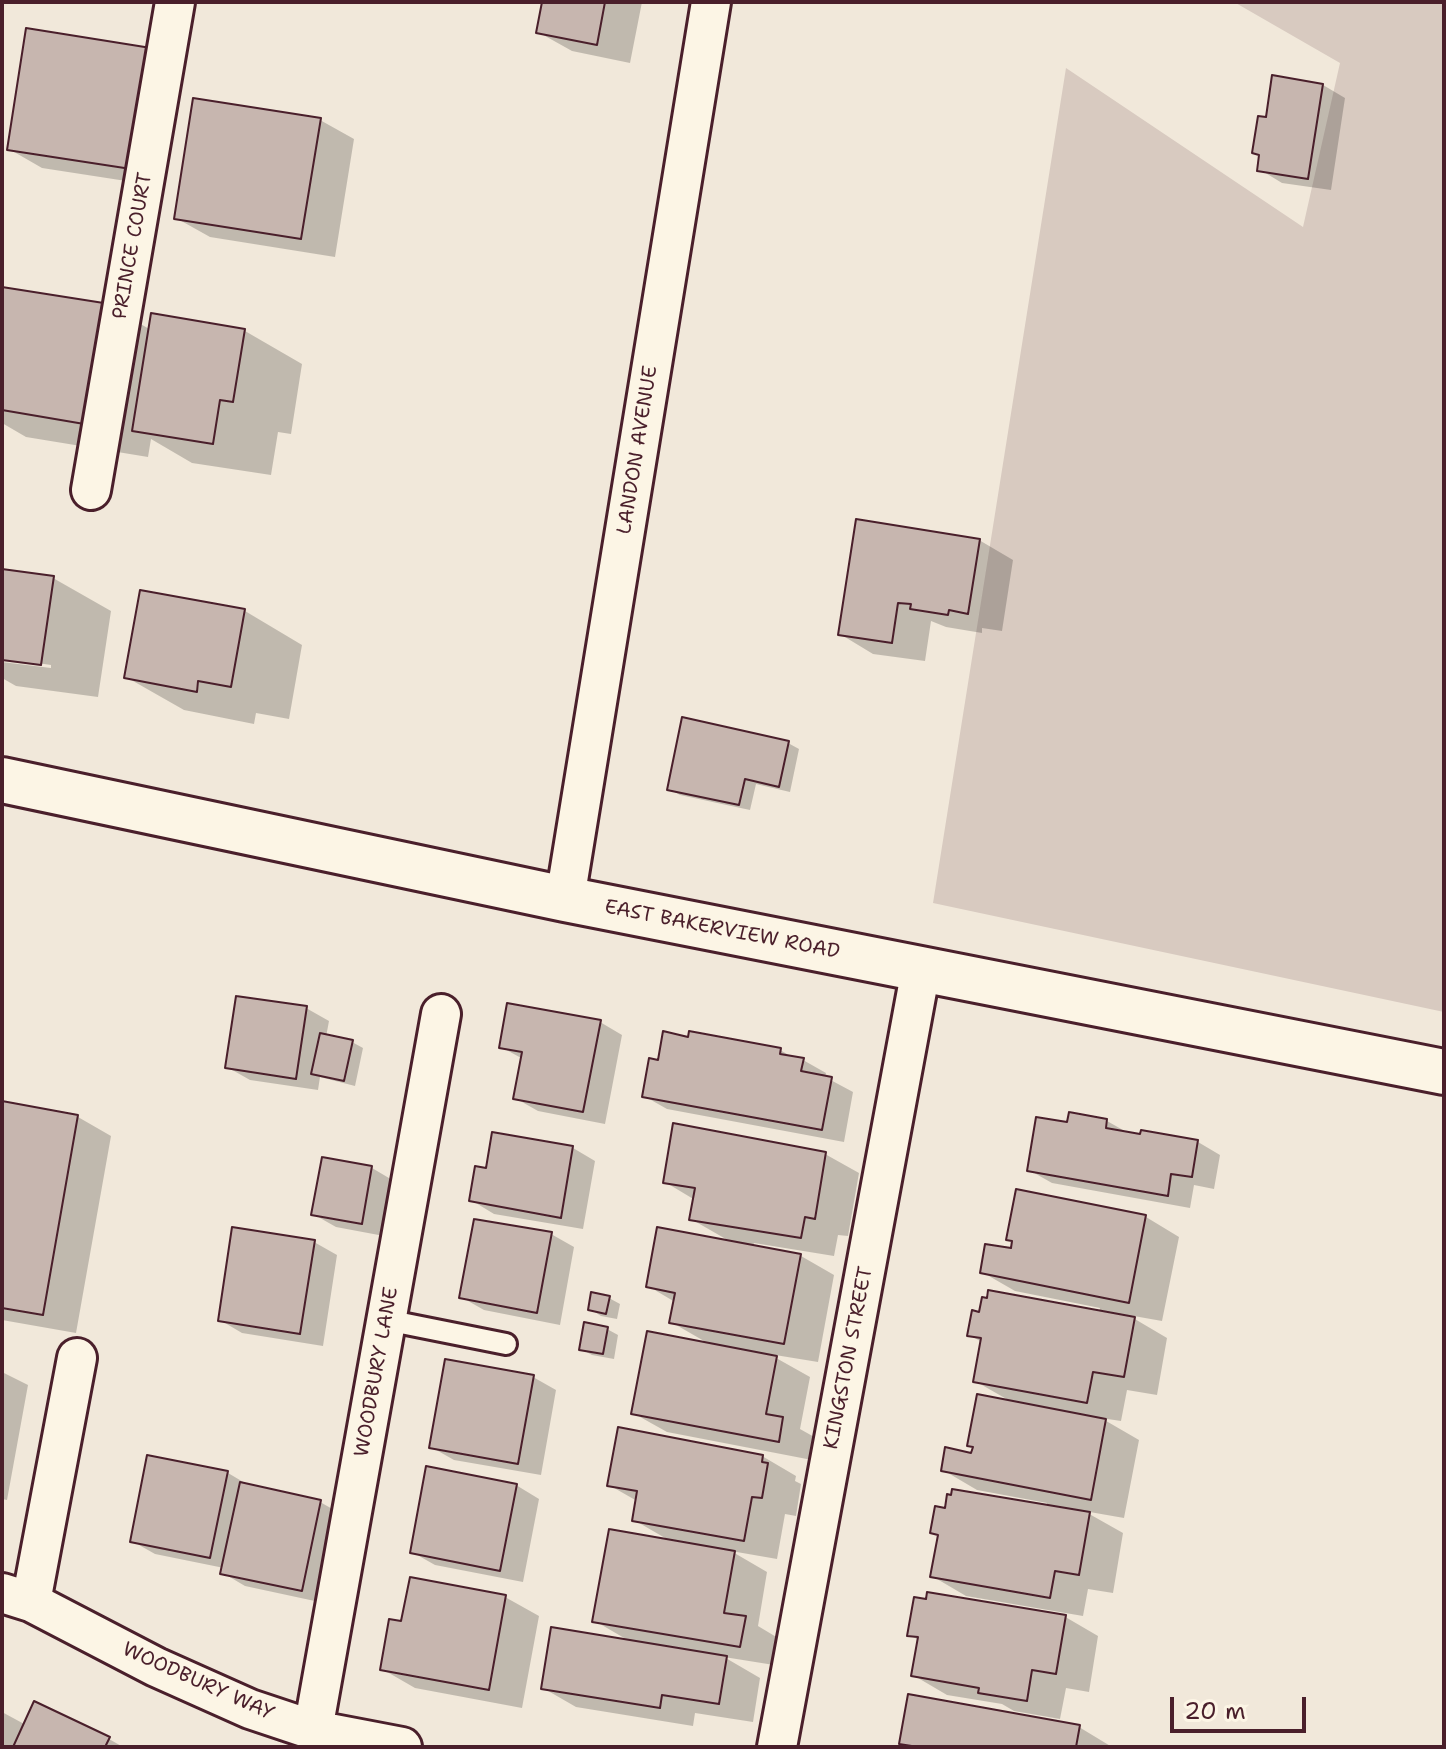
<!DOCTYPE html>
<style>
body{margin:0}
#map{position:relative;width:1446px;height:1749px;overflow:hidden;background:#f1e8da;font-family:"Shantell Sans",sans-serif}
canvas{display:block}
.frame{position:absolute;inset:0;border:4px solid #4a1f2b;pointer-events:none}
.scale{position:absolute;left:1170px;top:1697px;width:136px;height:36px;box-sizing:border-box;border:4px solid #4a1f2b;border-top:0;padding-left:10px;font-size:24px;line-height:28px;white-space:nowrap;color:#4a1f2b;-webkit-text-stroke:6px #fcf5e5;paint-order:stroke}
</style>
<div id="map">
<canvas width="1446" height="1749"></canvas>
<div class="frame"></div>
<div class="scale">20 m</div>
</div>
<script>
const ctx = document.querySelector('canvas').getContext('2d');
ctx.lineJoin = 'round';
function paint(path, color) { ctx.fillStyle = color; ctx.fill(path, 'evenodd'); }
const toPath = rows => new Path2D(rows.map(r => 'M' + r).join(''));
function strokePath(path, color, width, dash) { ctx.strokeStyle = color; ctx.lineWidth = width; ctx.lineCap = dash ? 'butt' : 'round'; ctx.setLineDash(dash || []); ctx.stroke(path); }
function label(font, color, halo, rows, align = 'center') {
  ctx.font = font + ' "Shantell Sans",sans-serif'; ctx.lineWidth = 8; ctx.setLineDash([]); ctx.textBaseline = 'middle'; ctx.strokeStyle = halo; ctx.fillStyle = color; for (const [text, x, y, turn = 0] of rows) {
    ctx.save(); ctx.translate(x, y); ctx.rotate((+turn || 0) * Math.PI / 180); ctx.textAlign = isNaN(turn) ? turn : align; if (halo) ctx.strokeText(text, 0, 0); ctx.fillText(text, 0, 0); ctx.restore();
  }
}
paint(toPath([
 [1234,2,1444,2,1444,1012,933,903,1066,68,1303,227,1340,63]
]), '#d8cac0');
paint(toPath([
 [544,2,642,2,630,63,572,51,538,32],
 [150,50,184,69,165,187,42,168,9,149],
 [1323,85,1345,98,1331,190,1282,183,1259,169,1261,156,1254,152,1267,120],
 [320,120,354,139,335,257,210,237,176,218],
 [2,289,109,306,151,330,245,331,302,364,291,434,278,432,271,475,192,463,151,439,148,457,26,437,2,423],
 [979,540,1013,560,1002,631,982,628,982,633,946,627,931,621,925,661,873,654,840,634],
 [2,571,53,578,111,611,98,697,16,686,2,678,2,662,51,668,51,665,2,658],
 [245,611,302,645,289,719,256,713,254,724,184,710,126,677],
 [788,743,799,749,790,792,756,784,750,810,680,795,669,789],
 [306,1008,329,1021,326,1037,352,1042,363,1048,355,1086,320,1077,318,1090,250,1080,227,1067],
 [600,1022,622,1035,605,1124,538,1111,515,1098,523,1059,501,1047],
 [780,1050,794,1058,803,1060,826,1073,825,1077,853,1092,844,1142,667,1109,644,1096],
 [2,1103,78,1117,111,1136,76,1333,2,1320],
 [1107,1121,1130,1134,1198,1142,1220,1155,1214,1189,1194,1185,1190,1208,1052,1183,1029,1170,1069,1124],
 [573,1148,595,1161,583,1229,494,1214,471,1200,488,1171],
 [825,1154,859,1173,848,1236,838,1235,834,1256,754,1243,753,1247,801,1256,834,1275,818,1362,769,1354,810,1377,800,1429,816,1438,812,1460,667,1432,633,1413,711,1345,671,1322,675,1302,648,1286,731,1242,691,1219,695,1200,665,1182],
 [372,1168,394,1181,384,1236,336,1227,313,1214],
 [1146,1217,1179,1237,1162,1321,1128,1315,1167,1338,1157,1395,1127,1390,1121,1421,1101,1418,1139,1440,1124,1518,1084,1511,1123,1533,1113,1593,1088,1589,1083,1616,966,1596,932,1576,939,1536,932,1532,1046,1507,1047,1503,977,1490,943,1470,973,1455,1010,1401,975,1381,982,1342,969,1335,1099,1312,1100,1308,1015,1291,982,1272,1012,1251,1014,1242,1008,1239],
 [551,1234,574,1247,560,1325,484,1310,461,1297],
 [314,1242,337,1255,323,1346,242,1333,220,1320],
 [609,1298,620,1304,617,1319,601,1316,590,1309],
 [607,1329,618,1335,614,1359,592,1355,581,1349],
 [2,1372,28,1385,7,1500,2,1499],
 [533,1377,556,1390,541,1475,454,1460,431,1447],
 [762,1456,796,1476,795,1481,801,1484,796,1516,785,1514,777,1559,731,1551,767,1572,758,1626,778,1638,774,1665,724,1657,760,1678,753,1722,695,1713,693,1726,576,1707,543,1688,631,1642,595,1621,672,1542,634,1520,637,1501,609,1485],
 [228,1473,250,1486,320,1502,343,1515,324,1603,245,1586,223,1573,224,1568,155,1554,132,1541],
 [516,1485,539,1499,523,1582,435,1565,412,1552],
 [505,1597,539,1616,522,1708,415,1688,382,1669,403,1624],
 [1062,1615,1098,1636,1089,1692,1066,1688,1060,1719,1014,1711,1002,1704,947,1695,913,1675,919,1640,909,1635],
 [35,1704,109,1739,123,1747,2,1747,2,1712,26,1725],
 [1079,1727,1112,1747,909,1747,902,1743]
]), '#0003');
const building = toPath([
 [542,2,605,2,597,45,536,33,542,2],
 [26,28,151,48,131,169,7,150,26,28],
 [1272,75,1323,84,1308,179,1257,171,1259,155,1252,153,1258,116,1266,117,1272,75],
 [193,98,321,118,301,239,174,219,193,98],
 [2,287,110,304,90,425,2,410,2,287],
 [151,313,245,329,233,402,220,400,213,444,132,431,151,313],
 [856,519,980,539,968,614,949,610,948,615,910,609,911,604,898,603,892,643,838,635,856,519],
 [2,569,54,576,41,665,2,660,2,569],
 [140,590,245,609,231,687,198,681,197,692,124,678,140,590],
 [682,717,789,741,779,787,745,779,739,805,667,790,682,717],
 [236,996,307,1006,296,1079,225,1068,236,996],
 [507,1003,601,1020,583,1112,513,1099,522,1052,499,1048,507,1003],
 [663,1031,688,1037,689,1031,781,1048,780,1054,804,1058,801,1071,832,1077,822,1130,642,1097,649,1058,658,1060,663,1031],
 [320,1033,353,1040,344,1081,311,1074,320,1033],
 [2,1101,78,1115,43,1315,2,1308,2,1101],
 [1069,1112,1107,1119,1106,1128,1140,1134,1141,1130,1198,1140,1192,1177,1171,1174,1168,1196,1027,1171,1036,1117,1067,1122,1069,1112],
 [673,1123,826,1152,815,1219,805,1217,801,1238,689,1220,695,1188,663,1183,673,1123],
 [492,1132,573,1146,561,1218,469,1201,475,1166,486,1168,492,1132],
 [322,1157,372,1166,362,1224,311,1215,322,1157],
 [1016,1189,1146,1215,1129,1303,980,1273,985,1244,1011,1248,1012,1241,1006,1240,1016,1189],
 [474,1219,552,1232,537,1313,459,1298,474,1219],
 [232,1227,315,1240,300,1334,218,1321,232,1227],
 [657,1227,801,1254,784,1344,669,1323,675,1293,646,1287,657,1227],
 [988,1290,1135,1317,1124,1377,1093,1372,1087,1403,973,1382,981,1338,967,1336,972,1310,979,1312,982,1297,987,1298,988,1290],
 [591,1292,610,1296,606,1314,588,1310,591,1292],
 [584,1322,608,1327,603,1354,579,1350,584,1322],
 [647,1331,777,1356,766,1414,783,1417,779,1442,631,1414,647,1331],
 [445,1359,534,1375,518,1464,429,1448,445,1359],
 [977,1394,1106,1419,1091,1500,941,1471,945,1447,971,1453,973,1447,967,1446,977,1394],
 [618,1427,763,1455,762,1462,768,1463,762,1498,752,1497,744,1541,632,1521,637,1491,607,1486,618,1427],
 [147,1455,228,1471,210,1558,130,1542,147,1455],
 [426,1466,517,1484,500,1571,410,1553,426,1466],
 [240,1482,321,1500,302,1591,220,1574,240,1482],
 [952,1489,1090,1512,1079,1575,1055,1571,1050,1598,930,1577,938,1535,930,1533,935,1506,945,1508,947,1494,951,1495,952,1489],
 [609,1529,735,1551,724,1613,746,1616,740,1647,592,1622,609,1529],
 [410,1577,506,1595,489,1690,380,1670,389,1619,401,1621,410,1577],
 [927,1592,1066,1615,1056,1674,1032,1670,1027,1701,978,1693,979,1688,911,1676,918,1637,907,1636,914,1597,926,1599,927,1592],
 [551,1627,727,1656,719,1704,662,1695,660,1708,541,1689,551,1627],
 [908,1694,1080,1725,1076,1747,918,1747,899,1744,908,1694],
 [34,1701,110,1737,105,1747,13,1747,34,1701]
]);
paint(building, '#c7b6af');
strokePath(building, '#4a1f2b', 2);
const service = toPath([
 [386,1320,506,1344]
]);
const minor = toPath([
 [91,490,175,2],
 [565,899,711,2],
 [2,1593,31,1602,156,1667,250,1709,313,1730,402,1747],
 [31,1602,77,1358],
 [313,1730,441,1014],
 [777,1747,921,969]
]);
const secondary = toPath([
 [2,780,565,899,1444,1072]
]);
strokePath(service, '#4a1f2b', 26);
strokePath(minor, '#4a1f2b', 44);
strokePath(secondary, '#4a1f2b', 50);
strokePath(service, '#fcf5e5', 20);
strokePath(minor, '#fcf5e5', 38);
strokePath(secondary, '#fcf5e5', 44);
label('20px', '#4a1f2b', '#fcf5e5', [
 ["PRINCE COURT",133,246,-80],
 ["LANDON AVENUE",638,450,-81],
 ["EAST BAKERVIEW ROAD",722,930,11],
 ["KINGSTON STREET",849,1358,-79],
 ["WOODBURY LANE",377,1372,-80],
 ["WOODBURY WAY",198,1682,24]
]);
</script>
